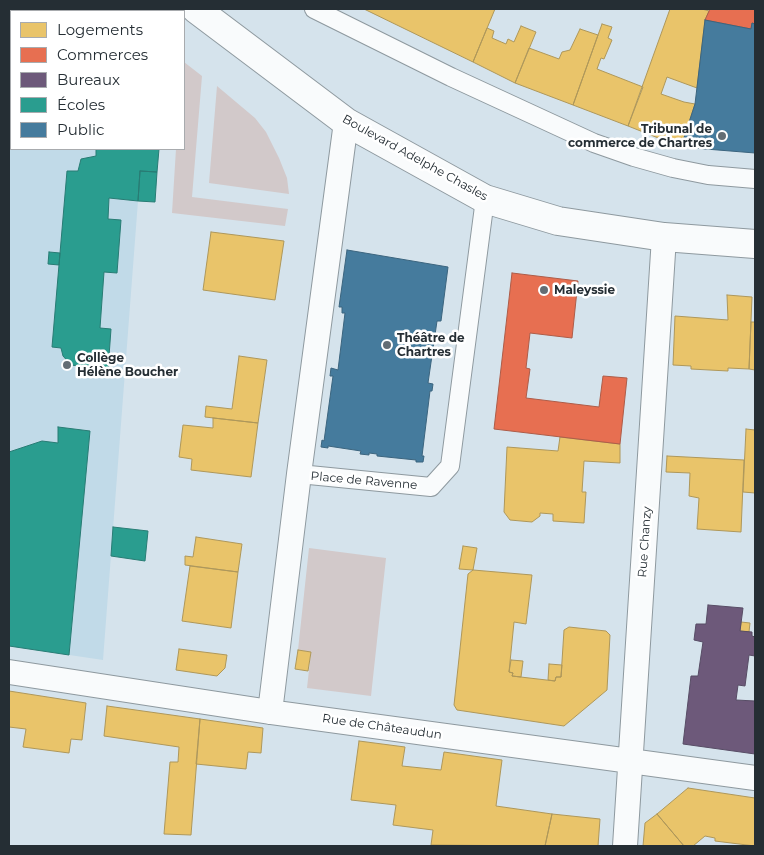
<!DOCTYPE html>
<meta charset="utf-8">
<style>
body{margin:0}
#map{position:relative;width:764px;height:855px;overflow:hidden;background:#d5e3ec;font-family:Montserrat,sans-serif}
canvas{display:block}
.frame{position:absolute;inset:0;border:10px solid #252e34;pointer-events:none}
.legend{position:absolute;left:10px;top:10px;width:175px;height:140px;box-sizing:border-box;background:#fff;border:1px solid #a8abae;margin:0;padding:6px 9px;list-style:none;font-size:15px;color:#252e34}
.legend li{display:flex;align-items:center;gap:10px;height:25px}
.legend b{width:25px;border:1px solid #a8abae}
</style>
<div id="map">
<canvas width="764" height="855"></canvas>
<div class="frame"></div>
<ul class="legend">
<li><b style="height:14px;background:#e9c46a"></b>Logements</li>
<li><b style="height:14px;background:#e76f51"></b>Commerces</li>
<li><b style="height:14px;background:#6d597a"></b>Bureaux</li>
<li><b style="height:14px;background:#2a9d8f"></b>Écoles</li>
<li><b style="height:14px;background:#457b9d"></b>Public</li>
</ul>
</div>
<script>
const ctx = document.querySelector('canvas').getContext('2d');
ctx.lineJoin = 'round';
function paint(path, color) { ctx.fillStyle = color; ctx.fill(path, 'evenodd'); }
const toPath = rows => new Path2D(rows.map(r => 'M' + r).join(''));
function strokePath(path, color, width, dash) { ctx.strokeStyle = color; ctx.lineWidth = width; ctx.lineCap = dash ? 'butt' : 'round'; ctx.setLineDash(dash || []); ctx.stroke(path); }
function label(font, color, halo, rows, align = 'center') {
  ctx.font = font + ' Montserrat,sans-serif'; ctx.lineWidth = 5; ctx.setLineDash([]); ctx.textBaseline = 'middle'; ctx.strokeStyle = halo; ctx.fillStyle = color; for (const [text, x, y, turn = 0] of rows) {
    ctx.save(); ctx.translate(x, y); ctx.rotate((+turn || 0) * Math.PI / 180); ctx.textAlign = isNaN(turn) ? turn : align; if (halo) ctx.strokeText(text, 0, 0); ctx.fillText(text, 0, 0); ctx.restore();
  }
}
paint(toPath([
 [9,9,105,9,108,11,11,11,11,149,159,149,155,202,138,201,103,660,9,646]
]), '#c1dae8');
paint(toPath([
 [184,62,202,76,192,197,288,209,285,226,172,213,176,149,184,149],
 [217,86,255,118,266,132,279,158,287,178,289,194,209,183],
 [309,548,386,558,371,696,307,688,311,652,298,650]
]), '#d2c9ca');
const homes = toPath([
 [364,9,495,9,473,62,364,9],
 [670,9,702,9,709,11,705,20,697,88,667,77,661,94,684,102,695,104,681,147,628,126,670,9],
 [602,24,612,27,608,38,612,40,604,59,601,58,597,69,643,87,628,126,573,105,602,24],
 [521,26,536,32,515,83,473,62,487,28,494,31,492,38,506,44,508,39,514,42,521,26],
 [580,29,598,35,573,105,515,83,529,48,559,59,562,52,570,50,580,29],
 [211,232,284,241,275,300,203,290,211,232],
 [727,295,752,297,749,369,728,368,728,371,691,369,691,366,673,365,675,316,728,320,727,295],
 [751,322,755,322,755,370,749,369,751,322],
 [239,356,267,360,258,423,205,417,206,406,232,409,239,356],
 [213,418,258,423,251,477,191,470,192,459,179,457,183,425,213,428,213,418],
 [746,429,755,430,755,493,743,492,746,429],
 [560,437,620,444,620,463,584,461,582,492,586,492,584,523,553,521,553,514,540,513,540,516,532,522,510,520,504,512,507,447,558,451,560,437],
 [667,456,744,460,741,532,697,529,699,498,689,496,690,473,666,472,667,456],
 [196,537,242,544,238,572,185,565,185,556,193,557,196,537],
 [463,546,477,548,473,570,459,569,463,546],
 [190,566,238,572,231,628,182,621,190,566],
 [473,570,532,575,526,624,514,622,509,672,513,673,512,676,555,681,556,677,561,677,564,630,569,627,606,631,610,635,607,690,564,726,457,710,454,705,468,574,473,570],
 [741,622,750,623,749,632,740,631,741,622],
 [179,649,227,655,225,668,217,676,176,670,179,649],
 [298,650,311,652,308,671,295,669,298,650],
 [511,660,523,661,521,677,512,676,513,673,509,672,511,660],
 [549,664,562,665,561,677,556,677,555,681,548,680,549,664],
 [9,691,86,703,82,740,71,739,69,753,23,747,26,729,9,727,9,691],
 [107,706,200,719,191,835,164,834,170,762,178,762,179,747,104,736,107,706],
 [200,719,263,728,261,753,248,752,246,769,196,764,200,719],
 [359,741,405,747,402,766,441,770,444,752,502,760,496,806,552,814,545,846,431,845,433,830,393,825,396,805,351,800,359,741],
 [688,788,755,798,755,846,715,841,715,838,705,836,693,846,684,846,657,814,688,788],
 [552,814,600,819,598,846,545,846,552,814],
 [657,814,684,846,643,846,645,823,657,814]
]);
paint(homes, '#e9c46a');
strokePath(homes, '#ae975a', 1);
const shops = toPath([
 [710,9,755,9,755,24,752,23,751,29,705,20,710,9],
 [512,273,578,281,572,338,530,333,526,368,530,369,526,398,599,407,603,376,627,378,620,444,494,429,512,273]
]);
paint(shops, '#e76f51');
strokePath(shops, '#ad5c48', 1);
const offices = toPath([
 [708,605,743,608,740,631,752,632,752,636,755,637,755,656,749,655,745,686,738,685,736,700,755,701,755,754,683,744,691,676,698,676,703,642,694,640,696,624,706,624,708,605]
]);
paint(offices, '#6d597a');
strokePath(offices, '#574c65', 1);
const schools = toPath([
 [9,9,24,9,24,11,11,11,11,119,9,119,9,9],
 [96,149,159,149,157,172,140,171,138,201,109,198,108,219,121,220,117,273,104,272,100,328,111,329,108,370,71,365,63,356,61,348,52,347,67,171,78,171,81,159,96,156,96,149],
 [140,171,157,172,155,202,138,201,140,171],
 [49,252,60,253,59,265,48,264,49,252],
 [58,427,90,431,69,655,9,646,9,452,42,441,58,443,58,427],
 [113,527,148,531,145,561,111,556,113,527]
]);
paint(schools, '#2a9d8f');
strokePath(schools, '#287c74', 1);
const public = toPath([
 [705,20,751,29,752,23,755,24,755,153,681,147,695,104,705,20],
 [347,250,448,267,441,321,437,321,428,383,433,384,432,391,430,391,422,456,424,456,423,462,416,462,416,460,377,456,377,454,369,453,369,455,360,454,361,451,328,446,328,448,321,447,322,440,324,441,333,376,330,376,331,368,338,370,345,313,342,313,342,307,339,307,347,250]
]);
paint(public, '#457b9d');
strokePath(public, '#3b647e', 1);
const pedestrian = toPath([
 [314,9,451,77,594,143,634,157,673,168,708,175,755,179],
 [299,474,431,487,450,466,485,199]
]);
const minor = toPath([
 [9,672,270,712,755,778],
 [270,712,299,474,346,122],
 [625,846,664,237]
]);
const secondary = toPath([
 [196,9,346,122,485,199,558,221,664,237,755,244]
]);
strokePath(pedestrian, '#8e999f', 20);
strokePath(minor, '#8e999f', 26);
strokePath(secondary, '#8e999f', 30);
strokePath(pedestrian, '#f9fbfc', 18);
strokePath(minor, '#f9fbfc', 24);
strokePath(secondary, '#f9fbfc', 28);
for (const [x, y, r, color] of [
 [722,136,5,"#636d74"],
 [544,290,5,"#636d74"],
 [387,345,5,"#636d74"],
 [67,365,5,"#636d74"]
]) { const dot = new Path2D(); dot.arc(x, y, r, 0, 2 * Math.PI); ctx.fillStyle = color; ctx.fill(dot); strokePath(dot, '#fff', 2); }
label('bold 12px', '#252e34', '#fff', [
 ["Tribunal de",712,129,"right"],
 ["commerce de Chartres",712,143,"right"],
 ["Maleyssie",554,290],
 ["Théâtre de",397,338],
 ["Chartres",397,352],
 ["Collège",77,358],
 ["Hélène Boucher",77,372]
], 'left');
label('12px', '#252e34', '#fff', [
 ["Boulevard Adelphe Chasles",415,158,29],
 ["Place de Ravenne",364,481,5],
 ["Rue Chanzy",645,542,-86],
 ["Rue de Châteaudun",382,727,8]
]);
</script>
